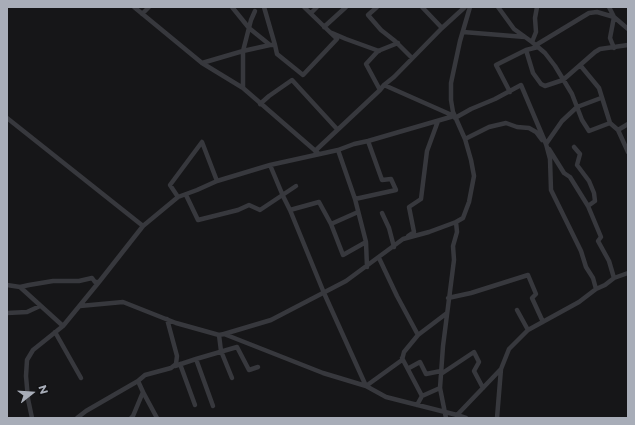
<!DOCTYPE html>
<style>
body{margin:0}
#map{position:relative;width:635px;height:425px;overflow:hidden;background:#161618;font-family:Montserrat,sans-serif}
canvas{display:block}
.frame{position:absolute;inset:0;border:8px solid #a8adb8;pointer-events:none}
.north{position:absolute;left:12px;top:373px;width:40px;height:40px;-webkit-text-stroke:3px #111113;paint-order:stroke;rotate:73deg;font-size:11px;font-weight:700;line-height:16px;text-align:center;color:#a8adb8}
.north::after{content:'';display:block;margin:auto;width:14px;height:18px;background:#a8adb8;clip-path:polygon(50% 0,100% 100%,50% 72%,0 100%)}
</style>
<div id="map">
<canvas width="635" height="425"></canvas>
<div class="frame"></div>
<div class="north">N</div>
</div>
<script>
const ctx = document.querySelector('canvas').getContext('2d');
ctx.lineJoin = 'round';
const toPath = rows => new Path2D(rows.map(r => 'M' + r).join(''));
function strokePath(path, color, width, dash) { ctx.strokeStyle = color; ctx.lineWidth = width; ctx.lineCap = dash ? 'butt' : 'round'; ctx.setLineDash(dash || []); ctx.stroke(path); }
strokePath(toPath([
 [134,7,202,63,243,88,319,154],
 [232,7,249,28,270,45,275,45,277,54,303,75,337,39,304,7],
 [264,7,275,45],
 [377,7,368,15,381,30,395,41,412,58],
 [422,7,442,28],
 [498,7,514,29,532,42,545,53,555,66,572,94,582,120,589,131,610,123,618,130,628,152],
 [609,7,614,17,610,38,614,48],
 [311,13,317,7],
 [142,14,149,7],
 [324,27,346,7],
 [463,32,525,37],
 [332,33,346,39,379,51],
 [532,42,536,32,535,18,537,7],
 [536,45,589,13,597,12,614,17,628,29],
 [538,47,526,50,533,73,541,84,545,86,563,80,595,52,600,49,628,45],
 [202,63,243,51,270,45],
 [580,65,599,88,610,123],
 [384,85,454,116],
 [243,88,243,51,251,20,255,11],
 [380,90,366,64,378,51,398,43],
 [510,92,496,65,526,50],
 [260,104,269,96,292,80,337,129],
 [7,118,143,226,99,282,63,326,33,350,27,360,26,376,28,399,32,418],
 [455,118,471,109,495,99,521,85,546,144,550,159,551,190,581,251,586,267,593,278,596,289],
 [618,130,628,124],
 [465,139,489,127,506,123,517,127,529,128,536,132,542,140],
 [546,144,562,121,577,107,601,98],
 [574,147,580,154,577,165,589,181,594,193,595,201,588,206],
 [549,149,564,173,570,177,588,206,601,237,598,241,609,261,614,278],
 [338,150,355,199,366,242,367,267],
 [315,151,380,90,384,85,394,77,442,28,465,7],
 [270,165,283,196,290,210,324,293,366,386],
 [186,195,198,220,238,210,249,205,260,210,296,186],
 [178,197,170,185,202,142,217,181],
 [355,199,396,190,391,179,382,180,368,141],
 [290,210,319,202,331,224,343,255,366,242],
 [382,213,389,228,394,247],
 [331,224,358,212],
 [143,226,178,197,197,190,217,181,270,165,338,150,354,144,368,141,454,116],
 [408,236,414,232,409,207,421,199,427,151,438,121],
 [379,258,397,296,418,335],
 [7,285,20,287,63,326],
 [20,287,29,285,53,281,79,281,92,278,95,282,99,282],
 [448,298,471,293,528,275,536,294,532,298,543,322],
 [80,306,123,302,176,323,219,335,224,334,323,373,366,386,386,397,457,415,501,369],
 [517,310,528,330],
 [7,313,27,312,40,306],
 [55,332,81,378],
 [224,334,271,320,346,281,403,239,429,232,456,222],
 [219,335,221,351,232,378],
 [402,358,422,396],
 [196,359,237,347,249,370,258,367],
 [180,364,195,405],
 [175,366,196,359,213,406],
 [409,368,420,362,426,374,441,371],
 [441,374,474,352,479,362,474,371,483,388],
 [366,386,402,360,404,352,418,335,447,313],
 [143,392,157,418],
 [417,405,422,396,440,388],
 [457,415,466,418],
 [77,418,86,411,138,381],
 [131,418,133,416,143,392,138,381,145,375,171,368,176,364,177,356,167,319],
 [446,418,440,388,443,346,454,260,453,246,457,232,456,222,463,218,469,202,474,176,471,160,465,139,453,112,451,100,451,83,460,41,470,7],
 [497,418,501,369,509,349,528,330,579,302,596,289,605,285,614,278,628,273]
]), '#37383d', 4.5);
</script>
